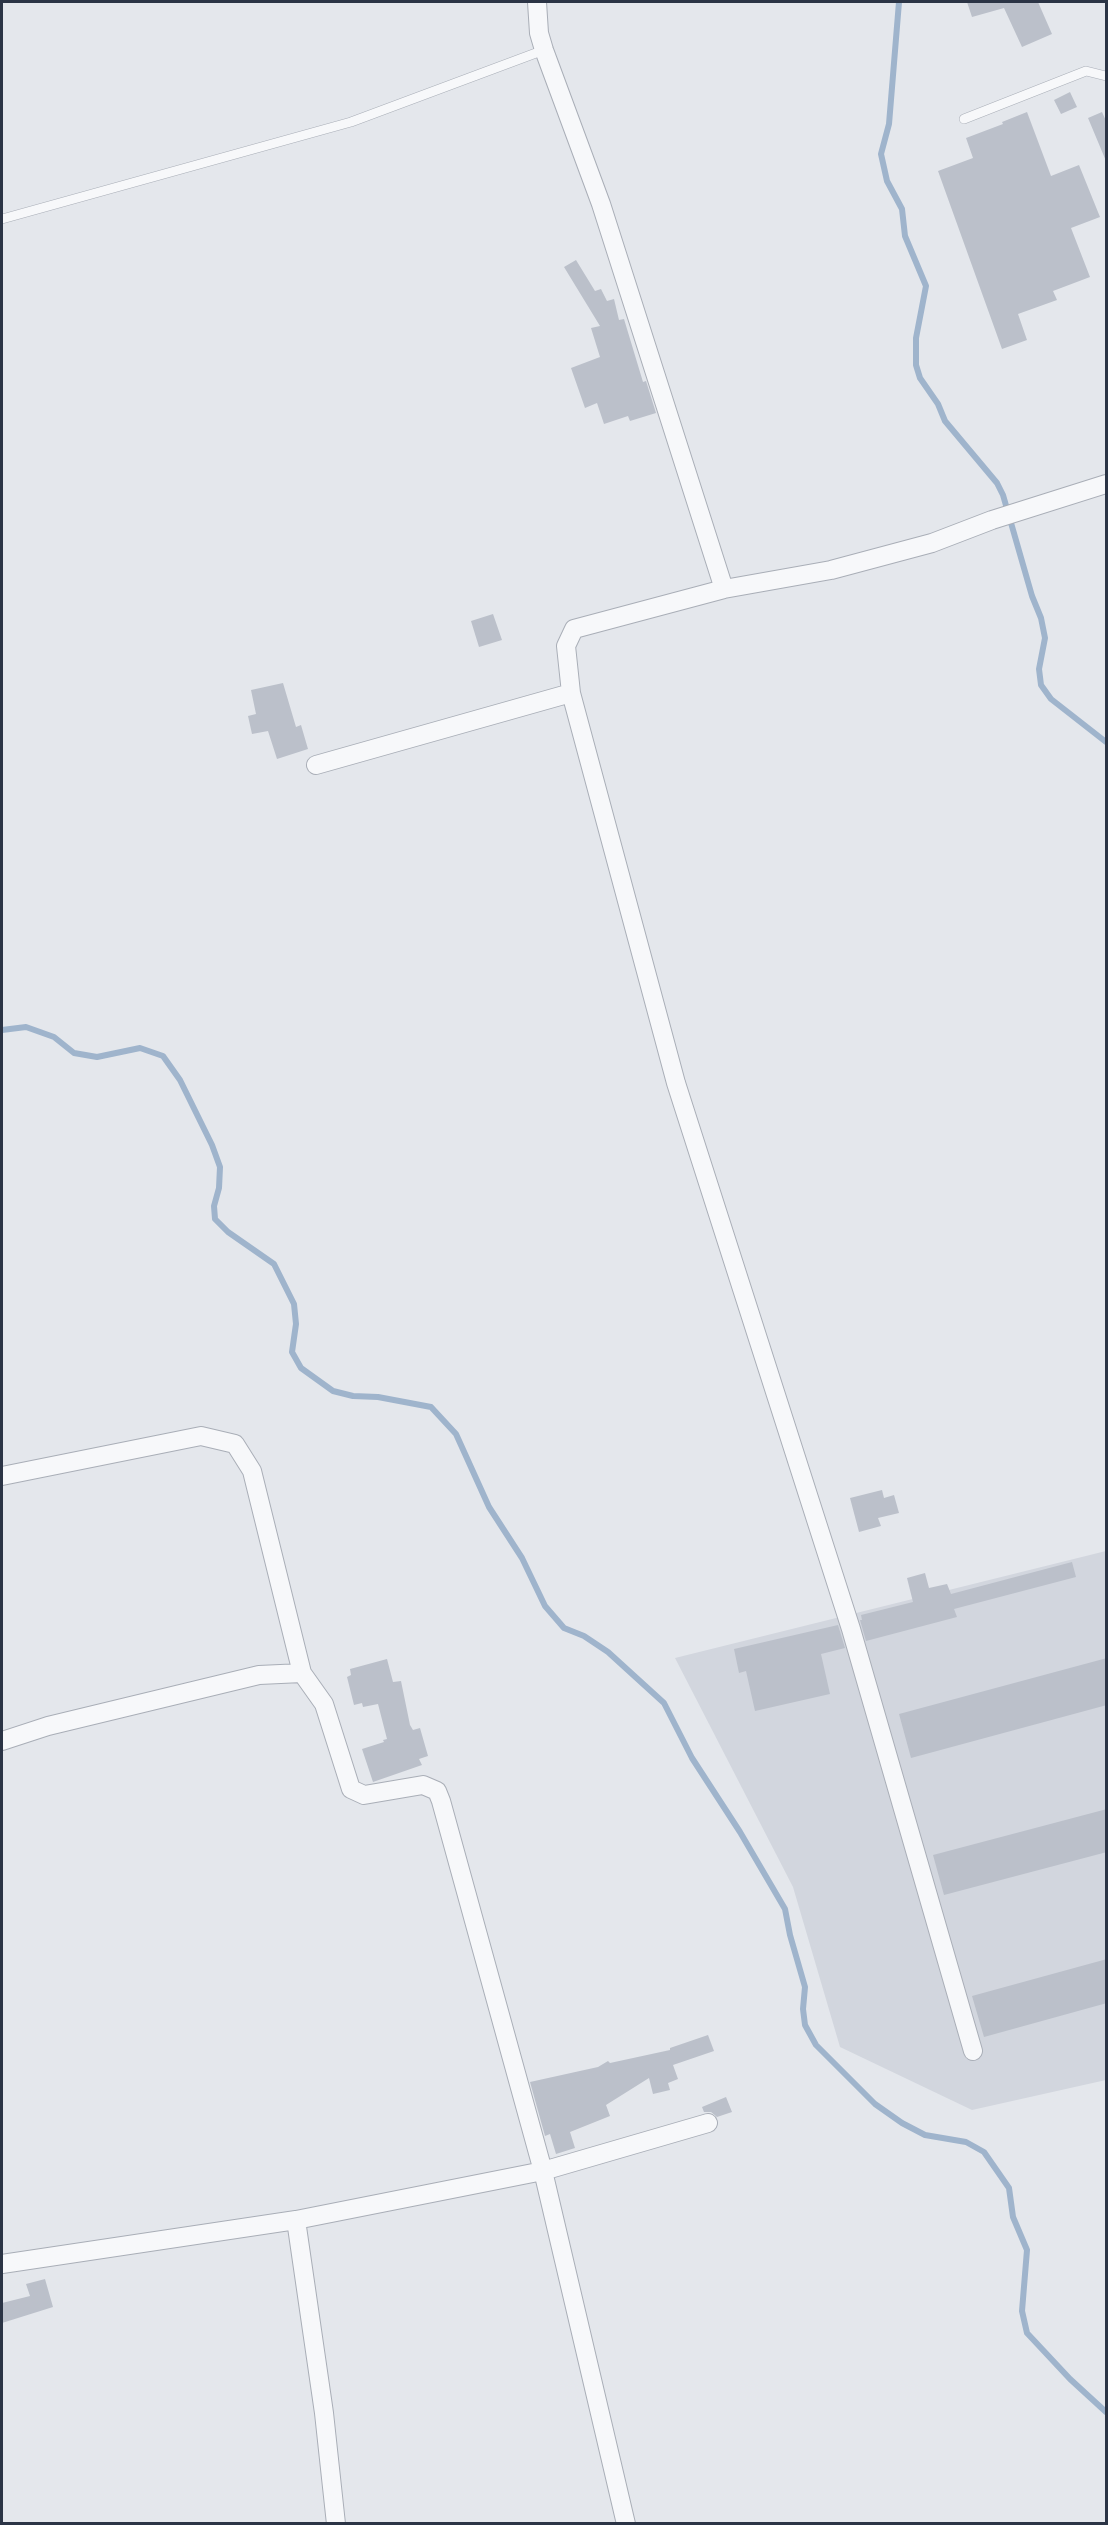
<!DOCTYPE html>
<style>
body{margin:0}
#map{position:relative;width:1108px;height:2525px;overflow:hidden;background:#e4e7ec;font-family:"Titillium Web",sans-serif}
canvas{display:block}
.frame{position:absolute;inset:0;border:3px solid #2b3445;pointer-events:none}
</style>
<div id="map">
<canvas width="1108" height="2525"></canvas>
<div class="frame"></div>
</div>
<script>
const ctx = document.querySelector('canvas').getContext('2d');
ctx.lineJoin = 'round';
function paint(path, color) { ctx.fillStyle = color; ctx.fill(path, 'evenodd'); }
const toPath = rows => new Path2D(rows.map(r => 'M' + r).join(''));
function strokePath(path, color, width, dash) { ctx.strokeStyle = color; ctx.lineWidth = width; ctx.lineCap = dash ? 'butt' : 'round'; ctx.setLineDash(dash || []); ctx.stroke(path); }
paint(toPath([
 [1106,1551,1106,2080,972,2110,840,2047,793,1887,675,1658]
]), '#d2d6de');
strokePath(toPath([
 [899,2,889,124,881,154,887,181,902,209,905,236,926,286,916,338,916,365,920,378,938,404,945,421,997,483,1003,495,1032,596,1041,618,1045,638,1039,669,1041,685,1051,699,1106,742],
 [2,1030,26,1027,54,1037,74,1053,97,1057,140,1048,163,1056,180,1080,212,1145,220,1167,219,1188,214,1206,215,1219,228,1232,274,1264,294,1304,296,1324,292,1352,301,1368,333,1391,353,1396,378,1397,431,1407,456,1434,489,1507,522,1558,545,1606,564,1628,584,1636,608,1652,664,1703,692,1758,740,1832,785,1909,790,1935,805,1987,803,2009,805,2025,816,2045,875,2104,902,2123,925,2135,966,2142,984,2152,1009,2188,1013,2217,1027,2250,1022,2311,1027,2333,1070,2379,1106,2412]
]), '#9fb4cc', 6);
paint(toPath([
 [967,2,1038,2,1052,34,1022,47,1004,8,972,17],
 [1070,92,1077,107,1061,114,1054,100],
 [1027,112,1051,176,1079,165,1100,217,1071,228,1090,277,1053,291,1057,300,1018,314,1027,340,1002,349,938,171,973,158,966,138,1003,124,1002,122],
 [1102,112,1107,123,1106,161,1088,118],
 [576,260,595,291,601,289,607,301,614,299,619,320,624,319,643,382,646,381,656,413,630,421,628,416,604,424,597,403,585,408,571,368,600,357,591,328,600,326,564,267],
 [493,614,502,640,479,647,471,621],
 [283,683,296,727,301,725,308,749,277,759,268,731,252,734,248,716,256,714,251,690],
 [882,1490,884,1498,894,1495,899,1513,878,1518,881,1526,859,1532,850,1498],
 [1072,1562,1076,1577,954,1609,957,1617,866,1641,860,1620,862,1620,861,1615,913,1602,907,1578,925,1573,929,1588,947,1584,951,1594],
 [838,1625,845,1648,821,1654,830,1694,755,1711,746,1671,739,1673,734,1649],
 [1107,1658,1107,1705,911,1758,899,1714],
 [387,1659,393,1682,401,1681,410,1725,413,1730,420,1728,428,1756,419,1759,422,1765,373,1782,362,1749,384,1742,383,1740,387,1739,378,1704,363,1707,362,1703,354,1705,347,1677,351,1675,350,1669],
 [1107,1809,1107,1852,944,1895,933,1855],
 [1107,1959,1107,2003,984,2037,972,1996],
 [708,2035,714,2051,673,2065,678,2079,668,2083,670,2090,653,2094,649,2078,606,2105,610,2116,570,2132,575,2148,556,2154,550,2134,545,2136,530,2082,598,2067,608,2061,610,2063,670,2050,670,2048],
 [726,2097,732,2112,717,2117,711,2112,704,2112,702,2107],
 [45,2279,53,2307,2,2323,2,2303,30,2296,26,2284]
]), '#bbc0ca');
const lane = toPath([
 [964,119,1086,71,1106,76],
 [2,219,351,122,544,50]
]);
const street = toPath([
 [537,2,539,33,544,50,601,204,724,589],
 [316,765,571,693],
 [2,1476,201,1436,235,1444,252,1471,302,1673],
 [2,1741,48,1726,259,1675,302,1673,324,1704,351,1789,364,1795,423,1785,437,1791,441,1801,543,2171,626,2524],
 [973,2051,851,1629,676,1083,571,693,566,646,574,629,724,589,831,570,932,543,992,520,1106,484],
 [296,2220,324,2413,336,2524],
 [2,2264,296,2220,543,2171,708,2123]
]);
strokePath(lane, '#a9aeb7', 10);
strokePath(street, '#a9aeb7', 20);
strokePath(lane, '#f7f8fa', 9);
strokePath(street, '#f7f8fa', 18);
</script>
